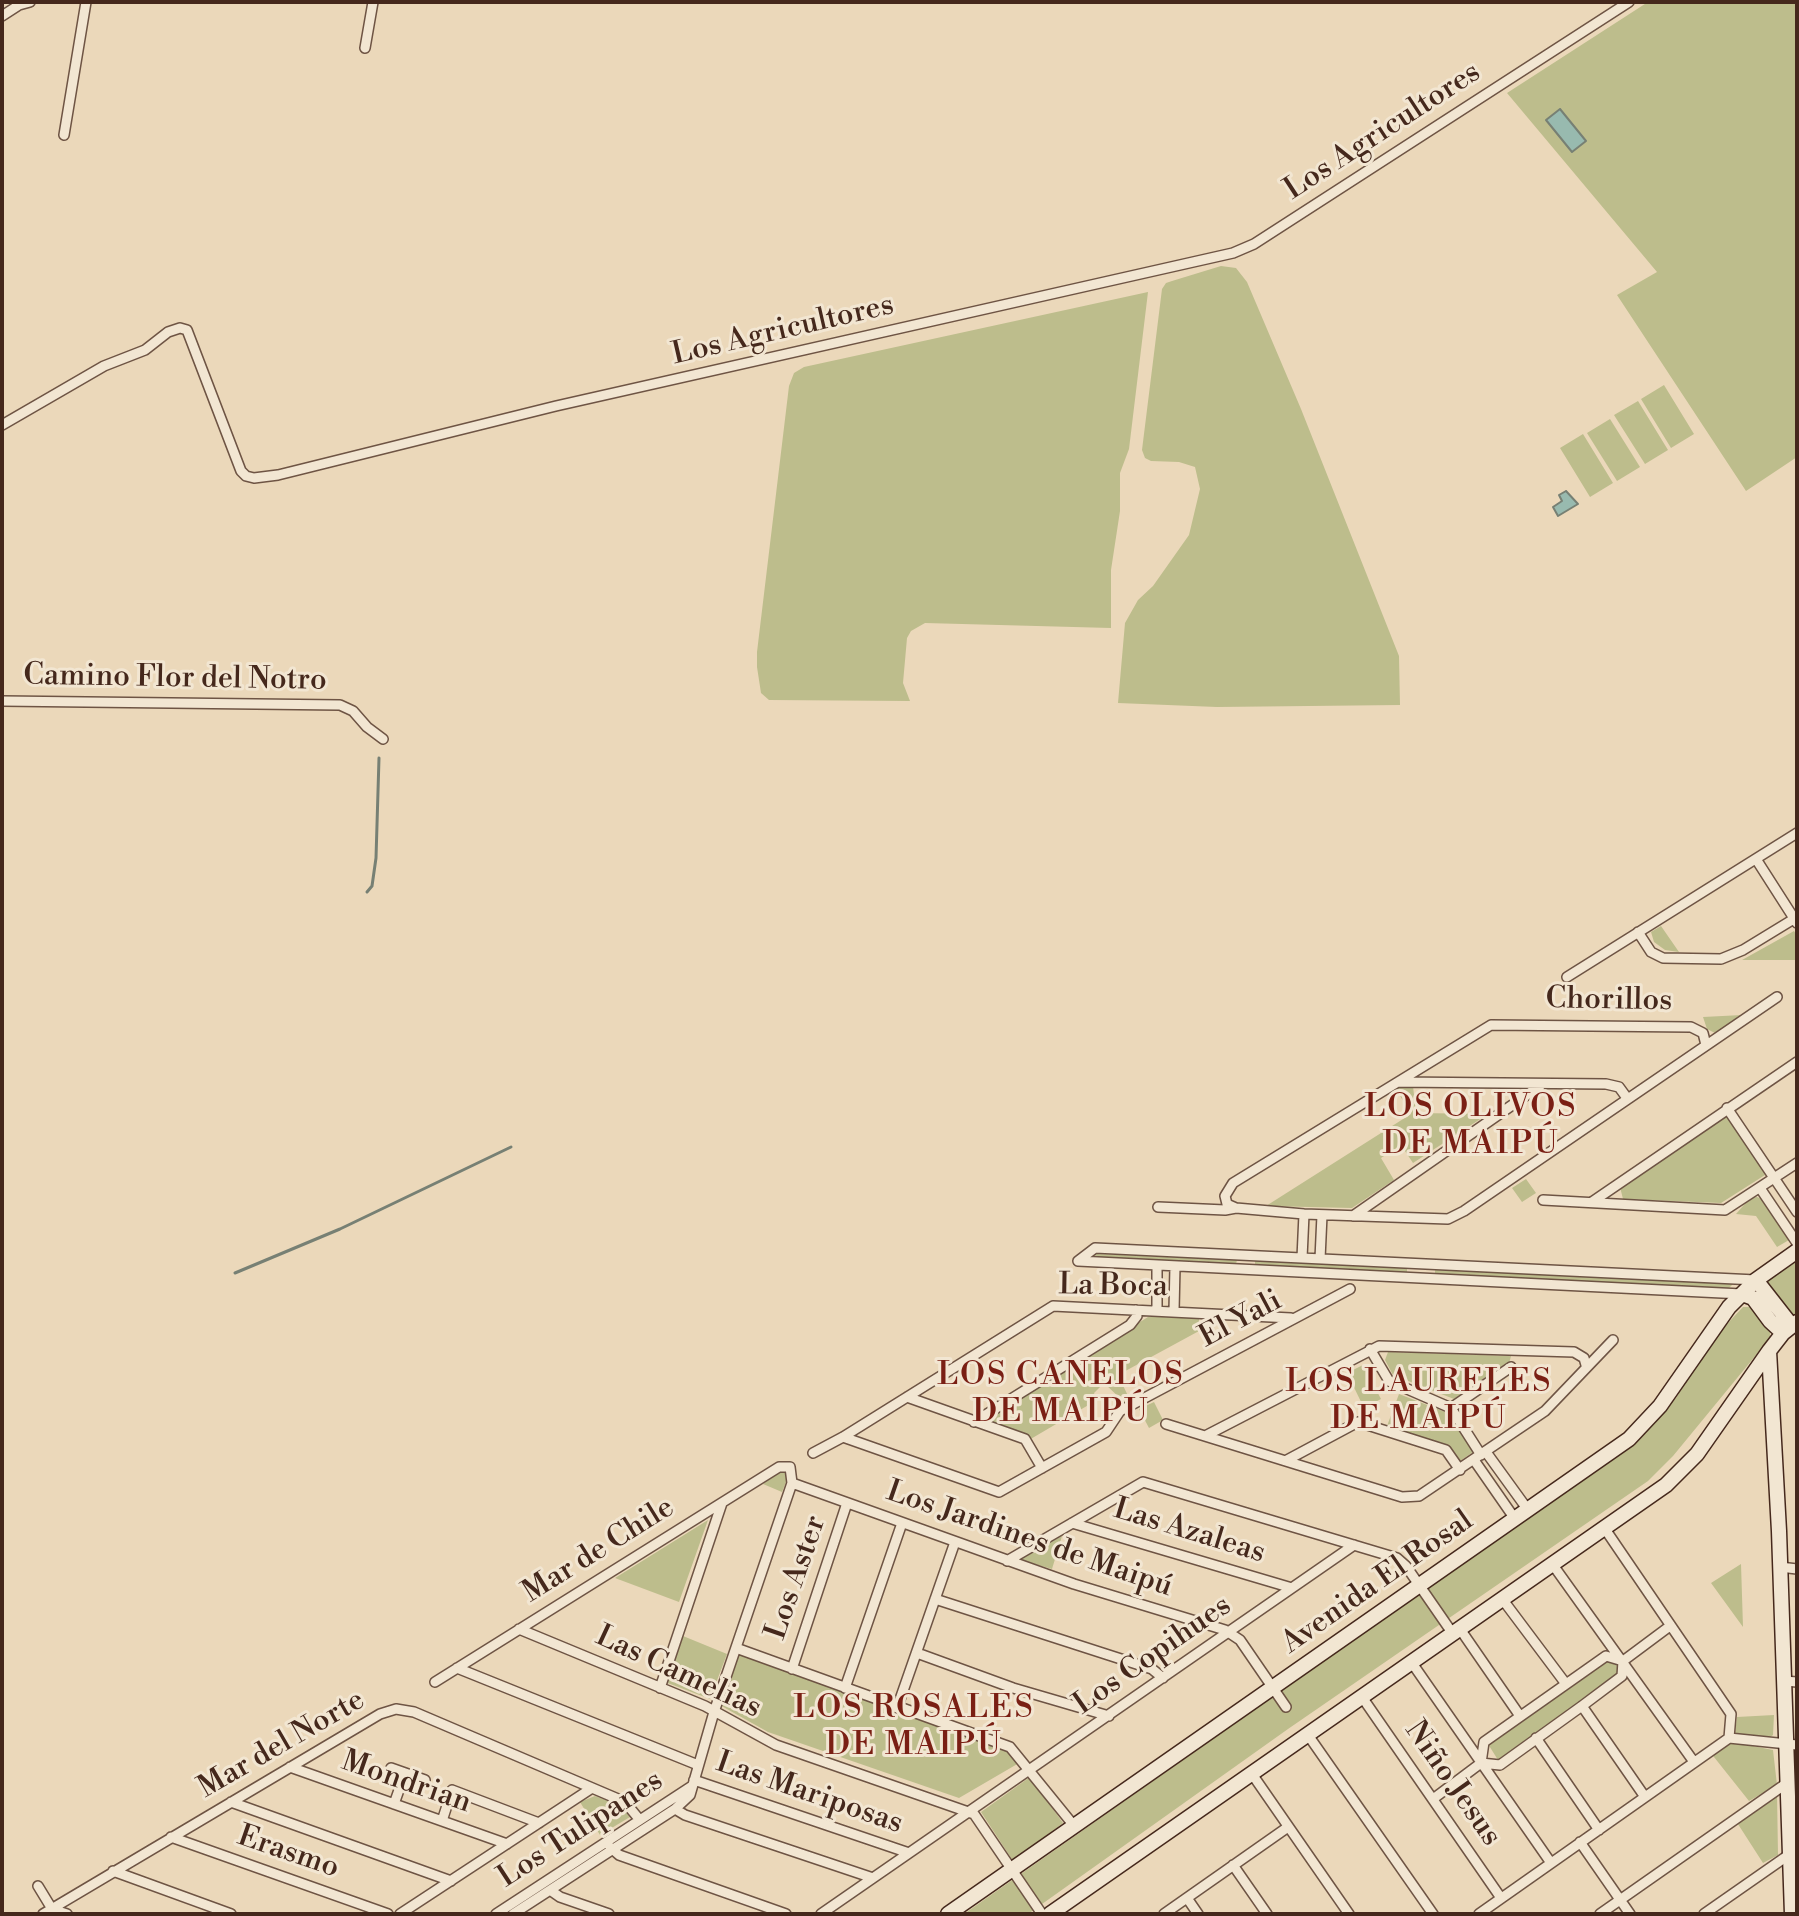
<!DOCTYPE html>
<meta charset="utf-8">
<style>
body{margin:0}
#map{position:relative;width:1799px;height:1916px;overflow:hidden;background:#ebd8ba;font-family:"Libre Bodoni",serif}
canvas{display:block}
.frame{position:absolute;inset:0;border:4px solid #45281c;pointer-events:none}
</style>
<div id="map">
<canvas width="1799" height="1916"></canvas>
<div class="frame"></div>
</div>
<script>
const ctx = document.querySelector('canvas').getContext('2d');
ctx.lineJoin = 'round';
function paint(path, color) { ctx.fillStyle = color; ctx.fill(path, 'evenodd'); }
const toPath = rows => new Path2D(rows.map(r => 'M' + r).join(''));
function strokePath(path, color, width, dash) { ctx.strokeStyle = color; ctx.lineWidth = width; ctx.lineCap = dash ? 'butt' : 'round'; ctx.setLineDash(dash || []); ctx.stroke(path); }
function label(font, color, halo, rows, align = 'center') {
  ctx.font = font + ' "Libre Bodoni",serif'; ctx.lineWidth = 6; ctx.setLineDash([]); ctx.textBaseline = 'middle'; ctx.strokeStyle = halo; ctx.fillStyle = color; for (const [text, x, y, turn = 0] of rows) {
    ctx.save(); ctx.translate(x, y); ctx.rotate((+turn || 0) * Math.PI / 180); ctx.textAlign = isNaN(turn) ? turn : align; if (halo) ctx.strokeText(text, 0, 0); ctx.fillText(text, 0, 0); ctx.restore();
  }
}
paint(toPath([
 [1648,2,1797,2,1797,457,1746,491,1617,295,1657,272,1507,93],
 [1221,266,1236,268,1247,282,1301,409,1399,656,1400,705,1217,707,1118,703,1125,623,1138,600,1153,586,1189,535,1200,489,1195,467,1179,462,1151,461,1145,458,1142,450,1162,289,1166,283,1172,281],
 [1148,292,1129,449,1120,473,1120,511,1111,570,1111,628,925,623,911,631,907,638,903,683,910,701,769,700,761,693,757,667,757,652,789,386,794,373,804,367],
 [1664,385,1694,434,1671,448,1641,399],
 [1638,401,1668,450,1645,464,1614,415],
 [1610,419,1640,467,1617,481,1587,433],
 [1583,434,1613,483,1590,497,1560,448],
 [1661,926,1679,952,1665,950,1654,942,1651,932],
 [1794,931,1797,936,1797,960,1742,960],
 [1742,1015,1717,1034,1707,1029,1703,1017],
 [1402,1085,1413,1086,1416,1113,1488,1114,1413,1163,1401,1145,1381,1158,1394,1180,1352,1208,1266,1206,1411,1114,1396,1089],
 [1725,1114,1764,1170,1765,1175,1721,1203,1623,1199,1620,1187],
 [1526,1179,1536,1193,1522,1202,1512,1188],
 [1757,1197,1762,1199,1789,1240,1777,1247,1756,1216,1736,1214,1750,1198],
 [1097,1254,1237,1260,1236,1264,1092,1258],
 [1797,1257,1797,1313,1792,1317,1764,1281],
 [1255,1260,1407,1268,1407,1272,1255,1265],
 [1435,1270,1732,1283,1733,1284,1729,1288,1435,1274],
 [1743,1307,1752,1307,1770,1329,1770,1338,1673,1456,1648,1481,1288,1729,1028,1914,964,1914,1642,1437,1676,1398,1714,1338],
 [1148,1317,1199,1317,1199,1331,1118,1375,1130,1400,1124,1402,1104,1383,1094,1393,1097,1400,1029,1440,991,1423,989,1419,992,1414],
 [1388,1352,1511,1356,1509,1364,1501,1370,1499,1368,1454,1399,1393,1375,1385,1360],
 [1363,1365,1381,1399,1364,1408,1347,1373],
 [1399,1394,1448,1413,1473,1452,1460,1461,1445,1444,1387,1426],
 [1154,1402,1163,1420,1149,1428,1139,1409],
 [781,1470,786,1472,788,1477,782,1492,763,1484],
 [708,1520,679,1602,615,1578],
 [1062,1536,1052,1569,1021,1560,1024,1556],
 [1741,1564,1743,1627,1711,1583],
 [683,1636,727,1654,710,1699,665,1682],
 [738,1652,1009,1751,1019,1763,959,1798,768,1732,718,1704],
 [1605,1661,1617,1665,1617,1675,1498,1760,1488,1744],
 [1774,1715,1773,1735,1769,1738,1735,1734,1737,1717],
 [1727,1741,1773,1750,1777,1785,1749,1801,1710,1752],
 [1030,1777,1063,1823,1013,1861,981,1812],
 [1777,1792,1778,1855,1763,1863,1736,1821],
 [595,1796,619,1805,630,1817,600,1835,580,1802]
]), '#bdbd8c');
const water = toPath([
 [1560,109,1586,141,1572,152,1546,120,1560,109],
 [1566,491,1578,504,1558,516,1553,507,1562,501,1559,495,1566,491]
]);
paint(water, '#98baaf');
strokePath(water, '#778074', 2);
strokePath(toPath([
 [367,892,372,886,376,858,379,758],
 [235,1273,340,1229,511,1147]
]), '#778074', 3);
const street = toPath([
 [2,16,19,5,30,2],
 [365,48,373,2],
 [64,135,86,2],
 [2,425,104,366,145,350,168,332,180,328,187,330,241,471,246,476,254,478,278,475,556,406,1233,253,1254,244,1629,2],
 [2,701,340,705,353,711,367,727,383,739],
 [1756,859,1797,923],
 [1638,932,1651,952,1663,958,1721,959,1743,950,1797,917],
 [1567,977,1797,833],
 [1398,1082,1606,1084,1619,1087,1627,1098],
 [1727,1108,1797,1212],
 [1760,1188,1797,1243],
 [1543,1200,1725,1210,1797,1163],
 [1592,1202,1797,1062],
 [1158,1207,1225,1210,1236,1208,1304,1214,1448,1219,1464,1211,1777,997],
 [1236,1208,1227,1204,1225,1196,1233,1183,1491,1025,1691,1027,1703,1033,1706,1045],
 [1353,1216,1541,1085],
 [1302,1258,1304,1214],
 [1320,1259,1322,1215],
 [1078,1261,1095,1248,1756,1280],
 [1078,1261,1742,1294],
 [1157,1311,1157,1266],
 [1174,1311,1175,1266],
 [1370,1349,1389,1381,1451,1408,1481,1455],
 [907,1397,1025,1439,1042,1468],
 [1451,1408,1511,1367],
 [974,1422,1130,1325,1137,1316,1136,1310],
 [1166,1424,1402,1497,1419,1496,1545,1411,1613,1340],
 [1205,1436,1379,1346,1574,1352,1584,1358,1586,1365],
 [843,1437,999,1492,1106,1432,1120,1411,1350,1289],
 [1486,1452,1528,1510],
 [813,1453,843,1437,1053,1306,1291,1318],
 [1287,1460,1358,1422,1446,1450,1460,1470],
 [1474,1460,1515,1519],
 [792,1483,1074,1584,1225,1630,1240,1640,1286,1707],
 [1072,1523,1292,1588],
 [1605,1529,1731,1714,1729,1738],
 [1007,1561,1143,1482,1397,1558,1406,1566,1453,1634],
 [1553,1565,1694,1762],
 [1780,1567,1797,1569],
 [935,1599,1152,1669,1163,1678],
 [1503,1600,1566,1684],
 [519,1629,705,1706,776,1745,974,1814,1042,1914],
 [1460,1629,1520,1716],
 [736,1648,1010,1747,1075,1827],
 [917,1653,1013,1688,1109,1716],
 [1412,1663,1551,1863],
 [457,1668,698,1765],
 [792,1669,847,1503],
 [1784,1681,1797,1682],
 [435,1682,779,1467,790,1467,792,1483,714,1712,690,1795,675,1809,513,1914],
 [660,1688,722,1503],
 [845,1688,902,1523],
 [1362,1697,1501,1898],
 [1582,1706,1645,1797],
 [897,1708,955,1542],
 [1308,1735,1433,1914],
 [1536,1738,1599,1830],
 [1481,1763,1484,1742,1606,1656,1623,1661],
 [290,1767,507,1844],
 [391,1768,425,1780],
 [1252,1774,1349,1914],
 [694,1780,909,1853],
 [1433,1799,1481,1763,1500,1765,1582,1706,1622,1676,1623,1661,1670,1626],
 [231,1802,451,1881],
 [394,1804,405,1773],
 [675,1809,685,1815,873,1878],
 [442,1821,452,1790,539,1823],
 [171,1837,388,1914],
 [1580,1842,1630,1914],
 [610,1847,619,1855,786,1914],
 [1233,1865,1267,1914],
 [113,1871,231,1914],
 [38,1886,52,1909,67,1914],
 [550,1890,560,1897,609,1914],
 [1187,1898,1198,1914],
 [43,1914,380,1714,396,1709,414,1712,625,1802,639,1819],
 [400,1914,592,1788],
 [496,1914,692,1786],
 [821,1914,1354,1545],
 [1164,1914,1288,1827],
 [1479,1914,1729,1738,1797,1745],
 [1600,1914,1787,1783],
 [1704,1914,1790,1854]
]);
const secondary = toPath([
 [1756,1280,1792,1326],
 [1742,1294,1753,1298,1770,1321,1783,1333],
 [1769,1351,1779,1531,1792,1914],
 [948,1914,1629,1439,1660,1406,1729,1307,1756,1280,1797,1251],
 [1050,1914,1666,1485,1697,1454,1769,1351,1783,1333,1797,1322]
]);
strokePath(street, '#6e5444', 12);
strokePath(secondary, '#45281c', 17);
strokePath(street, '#f2e6d2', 9);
strokePath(secondary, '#f2e6d2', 14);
label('30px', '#45281c', '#f2e6d2', [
 ["Los Agricultores",1383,132,-33],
 ["Los Agricultores",783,331,-13],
 ["Camino Flor del Notro",175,679,1],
 ["Chorillos",1609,1001,1],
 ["La Boca",1113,1287,1],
 ["El Yali",1241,1320,-28],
 ["Las Azaleas",1189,1532,17],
 ["Los Jardines de Maipú",1029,1540,19],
 ["Mar de Chile",599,1551,-32],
 ["Los Aster",797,1578,-71],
 ["Avenida El Rosal",1378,1583,-35],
 ["Los Copihues",1153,1656,-35],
 ["Las Camelias",678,1673,25],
 ["Mar del Norte",282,1745,-30],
 ["Mondrian",406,1783,19],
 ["Niño Jesus",1452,1784,55],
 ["Las Mariposas",809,1794,19],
 ["Los Tulipanes",581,1830,-33],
 ["Erasmo",288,1853,19]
]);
ctx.letterSpacing = '2px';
label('32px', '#7a1f14', '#f2e6d2', [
 ["LOS OLIVOS",1471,1108],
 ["DE MAIPÚ",1471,1145],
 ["LOS CANELOS",1061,1376],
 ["DE MAIPÚ",1061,1413],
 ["LOS LAURELES",1419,1383],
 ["DE MAIPÚ",1419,1420],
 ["LOS ROSALES",914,1709],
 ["DE MAIPÚ",914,1746]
]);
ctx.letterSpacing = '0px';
</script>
